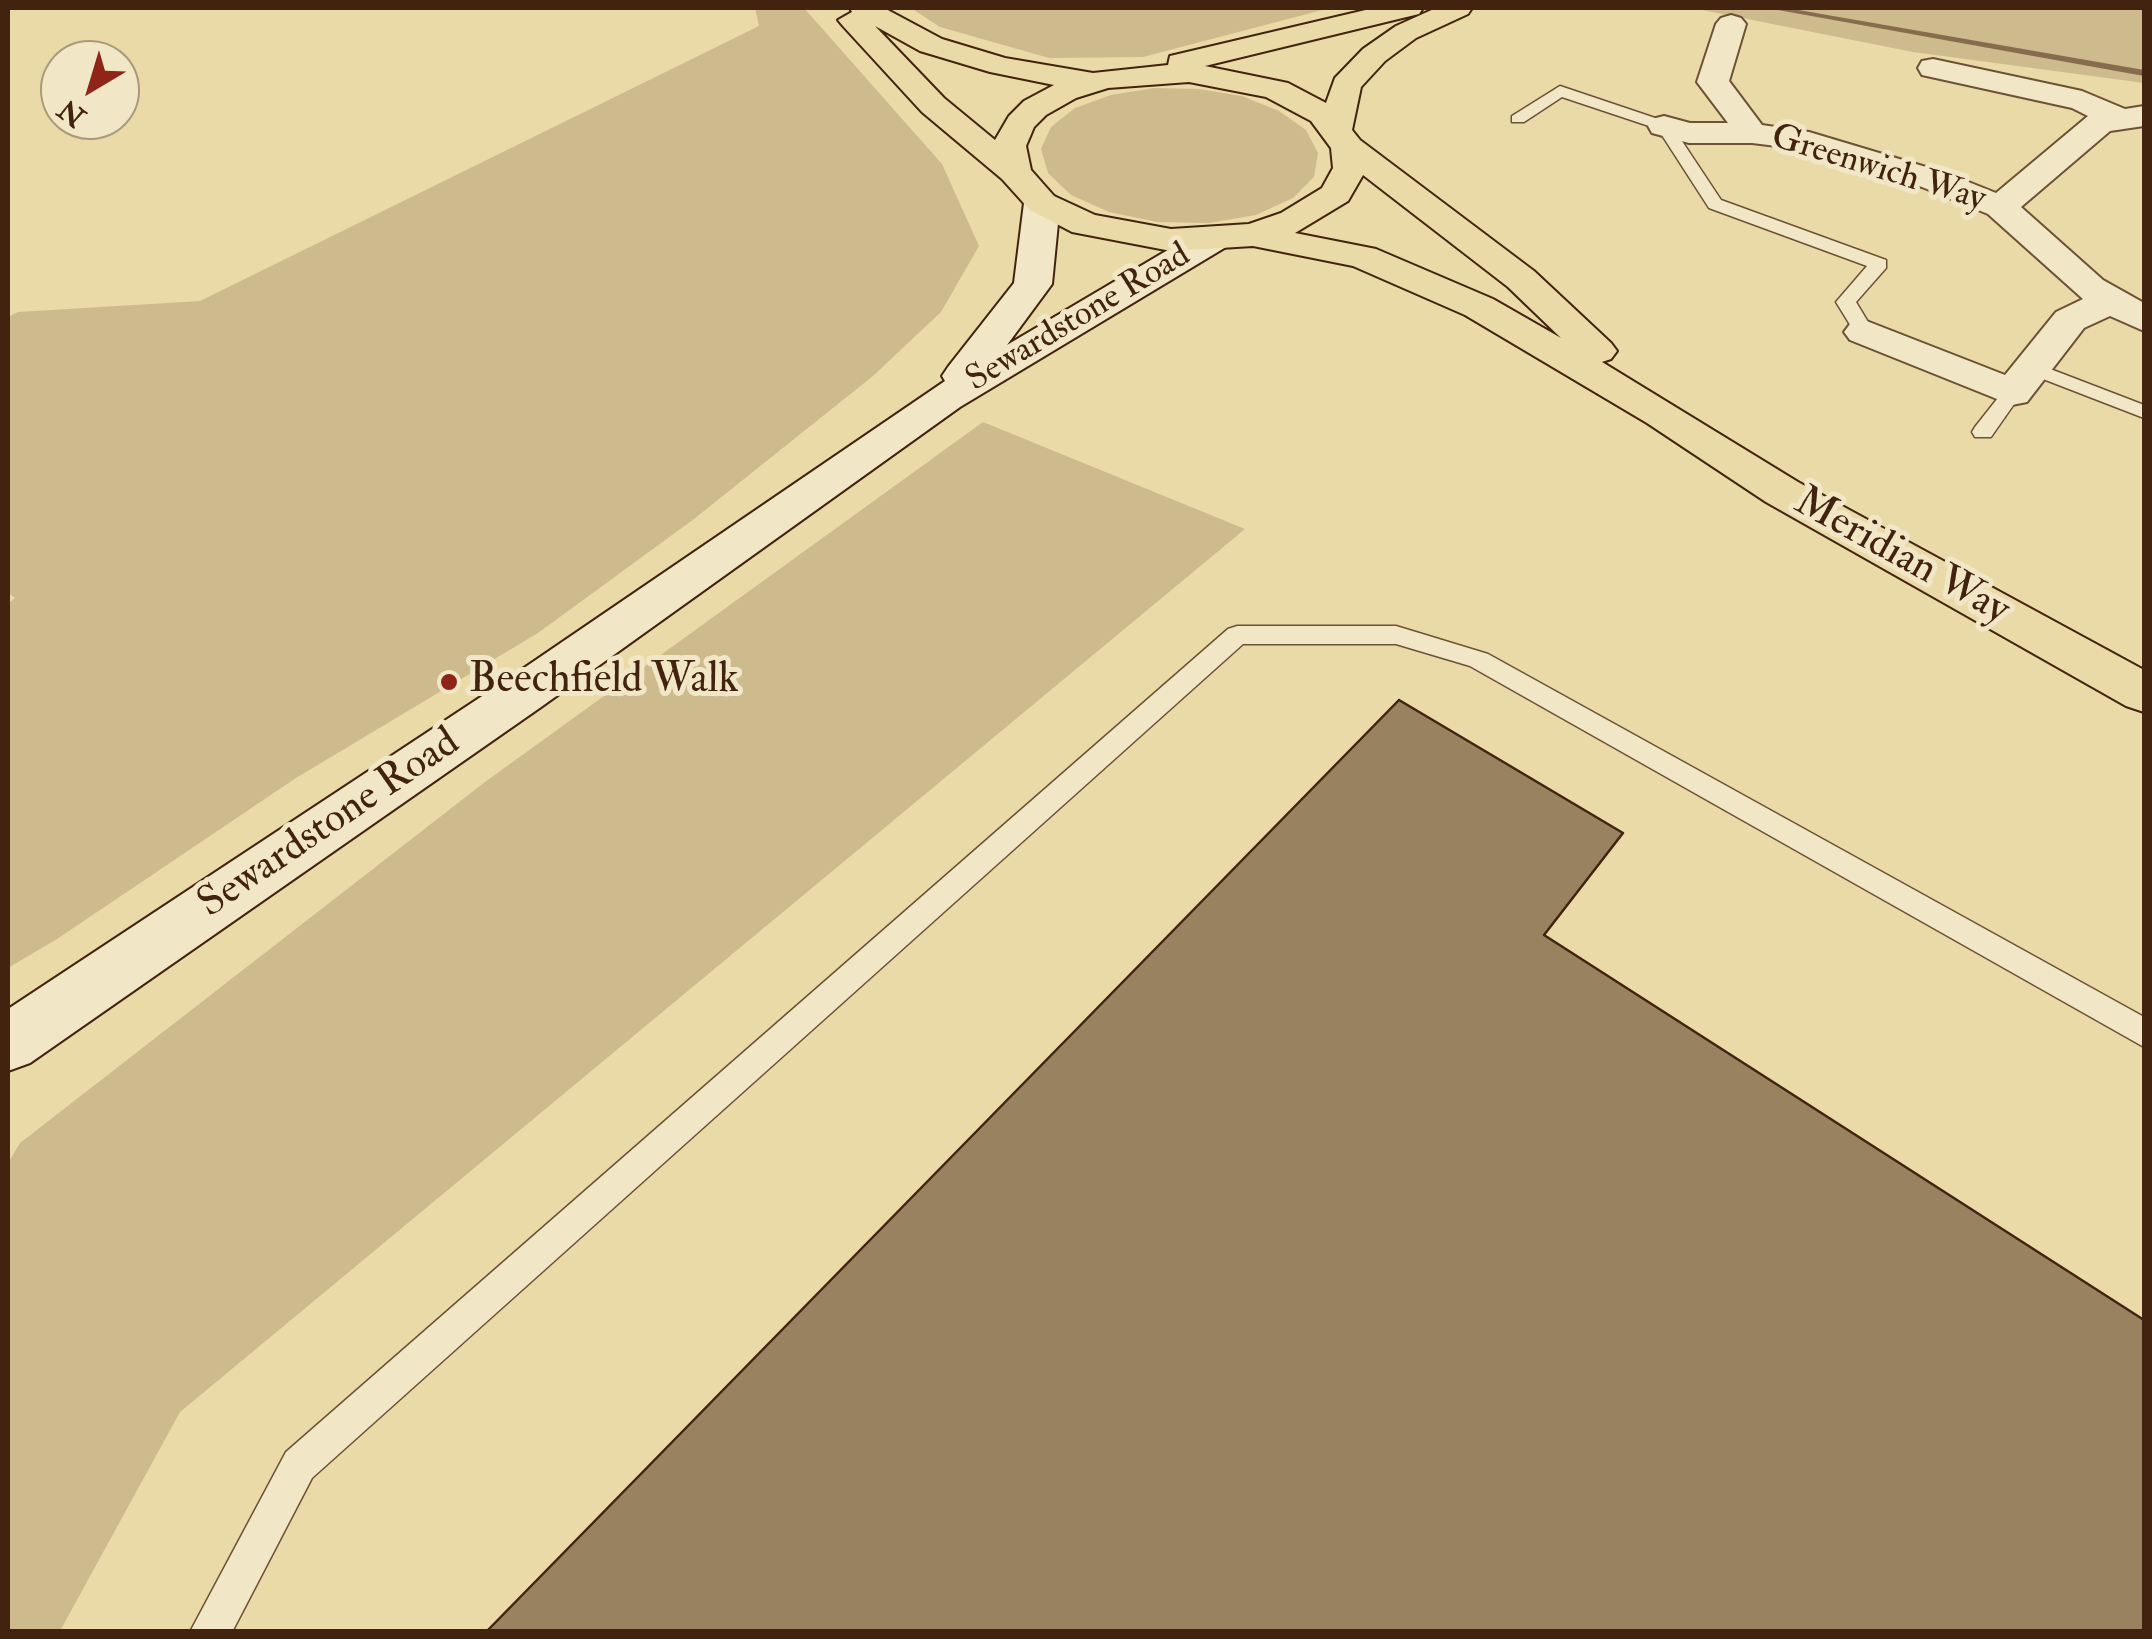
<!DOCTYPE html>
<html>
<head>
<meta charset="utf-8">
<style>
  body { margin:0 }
  #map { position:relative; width:2152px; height:1639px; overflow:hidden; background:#eadaa8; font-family:"IM FELL Double Pica",serif }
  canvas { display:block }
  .frame { position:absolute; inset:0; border:10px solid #42230f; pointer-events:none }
  .north { position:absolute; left:40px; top:40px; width:100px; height:100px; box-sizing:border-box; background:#f1e7c6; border:2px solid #ab997d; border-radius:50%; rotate:218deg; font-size:28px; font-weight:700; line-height:40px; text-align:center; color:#42230f }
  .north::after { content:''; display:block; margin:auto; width:35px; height:45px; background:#8f2418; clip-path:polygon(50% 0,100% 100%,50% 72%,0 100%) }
</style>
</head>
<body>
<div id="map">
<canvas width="2152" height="1639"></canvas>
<div class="frame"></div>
<div class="north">N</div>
</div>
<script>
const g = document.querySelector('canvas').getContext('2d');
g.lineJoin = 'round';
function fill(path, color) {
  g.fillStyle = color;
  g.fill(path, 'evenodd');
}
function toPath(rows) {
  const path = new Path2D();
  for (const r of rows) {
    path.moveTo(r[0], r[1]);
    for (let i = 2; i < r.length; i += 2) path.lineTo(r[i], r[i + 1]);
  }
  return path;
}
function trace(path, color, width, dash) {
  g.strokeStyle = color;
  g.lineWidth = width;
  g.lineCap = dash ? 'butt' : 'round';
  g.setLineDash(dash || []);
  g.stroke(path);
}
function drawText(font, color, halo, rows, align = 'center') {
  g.font = font + ' "IM FELL Double Pica",serif';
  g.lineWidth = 10;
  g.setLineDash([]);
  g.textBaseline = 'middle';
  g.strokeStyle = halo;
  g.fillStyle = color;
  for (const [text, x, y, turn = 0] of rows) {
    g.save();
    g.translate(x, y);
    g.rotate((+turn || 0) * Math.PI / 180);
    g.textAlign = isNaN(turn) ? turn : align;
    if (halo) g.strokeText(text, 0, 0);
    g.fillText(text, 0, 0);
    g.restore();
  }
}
const green = toPath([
  [755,8,804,8,942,164,979,246,941,312,873,376,694,519,538,633,296,778,57,939,8,968,8,604,15,598,8,593,8,317,18,312,200,301,759,26],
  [911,8,1330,8,1143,57,1049,58,940,27],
  [1692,8,2144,8,2144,83,1913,52],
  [1154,88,1199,89,1242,96,1279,111,1306,130,1318,153,1314,177,1293,198,1256,215,1209,223,1157,222,1109,212,1071,195,1048,173,1041,149,1051,127,1075,108,1111,95],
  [983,422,1245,529,180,1412,60,1631,8,1631,8,1163,20,1143,485,782]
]);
const stream = toPath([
  [1767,8,1787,8,2144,70,2144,76,1767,8]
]);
const building = toPath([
  [1399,700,1623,833,1544,935,2144,1320,2144,1632,486,1632,1399,700]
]);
const lane = toPath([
  [1560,86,1670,123,1721,200,1886,260,1886,268,1856,302,1874,332,1871,336,1857,336,1836,302,1867,266,1709,208,1658,129,1562,97,1524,122,1512,122,1512,116,1560,86],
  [2032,362,2144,405,2144,418,2025,372,2022,368,2032,362],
  [2012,387,2022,393,2019,397,1991,437,1975,437,1972,432,1975,427,2005,389,2012,387],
  [1237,626,1396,626,1488,654,2144,1017,2144,1047,1470,666,1396,644,1243,644,312,1478,232,1632,190,1632,286,1452,1228,629,1237,626]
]);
const street = toPath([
  [1731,15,1741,18,1746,24,1729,81,1762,125,1809,132,1946,173,1996,193,2088,116,2072,108,1922,75,1918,68,1922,61,1933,59,2082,91,2125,109,2144,106,2144,126,2110,131,2021,207,2103,280,2144,303,2144,331,2110,316,2084,328,2027,402,2012,405,1850,340,1844,332,1850,324,1864,320,2005,375,2056,312,2083,299,1988,214,1922,187,1793,148,1752,143,1689,143,1652,133,1648,126,1652,119,1664,116,1690,123,1728,123,1697,82,1716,24,1721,18,1731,15]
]);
const secondary = toPath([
  [1042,192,1054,196,1060,203,1052,284,1007,345,1200,231,1213,228,1226,231,1231,239,1226,247,960,407,541,707,30,1063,8,1071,8,1009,505,681,945,381,942,376,948,367,1014,283,1024,203,1030,196,1042,192]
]);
const primary = toPath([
  [850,8,884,8,942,39,1005,58,1093,73,1168,65,1170,56,1374,8,1423,8,1419,14,1205,66,1288,83,1326,103,1335,78,1363,49,1396,26,1436,8,1472,8,1468,14,1416,38,1385,61,1361,87,1352,130,1360,140,1534,271,1611,343,1617,351,1611,359,1602,362,1798,482,2144,670,2144,712,2126,706,1766,502,1647,423,1465,315,1353,266,1253,246,1171,251,1072,232,1030,210,1002,179,922,112,843,26,838,20,852,12,850,8],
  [875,26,920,51,990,72,1054,85,1024,101,1009,116,995,140,944,98,875,26],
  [1189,82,1266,97,1311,121,1331,148,1333,168,1322,188,1281,213,1249,224,1171,229,1095,215,1054,196,1031,170,1026,146,1034,127,1046,115,1076,98,1108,88,1189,82],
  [1363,175,1508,287,1561,338,1493,299,1376,249,1295,233,1348,201,1363,175]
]);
const markers = [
  [449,682,10,"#8f2418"]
];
const farStreetnames = [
  ["Greenwich Way",1878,170,17],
  ["Sewardstone Road",1079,319,-31]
];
const streetNames = [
  ["Meridian Way",1901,558,29],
  ["Sewardstone Road",330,825,-34]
];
const poiNames = [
  ["Beechfield Walk",469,682]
];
fill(green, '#cdbb8e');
fill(stream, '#856c4c');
fill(building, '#99825f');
trace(building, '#42230f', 2.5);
trace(lane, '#6c5135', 3);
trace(street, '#6c5135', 4);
trace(secondary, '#42230f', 4);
trace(primary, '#42230f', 4);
fill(lane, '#f1e7c6');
fill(street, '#f1e7c6');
fill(secondary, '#f1e7c6');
fill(primary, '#eadaa8');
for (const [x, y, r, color] of markers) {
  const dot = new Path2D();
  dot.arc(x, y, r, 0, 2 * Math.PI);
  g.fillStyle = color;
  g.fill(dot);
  trace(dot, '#f1e7c6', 4);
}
drawText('35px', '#42230f', '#f1e7c6', farStreetnames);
drawText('42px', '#42230f', '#f1e7c6', streetNames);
drawText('42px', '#42230f', '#f1e7c6', poiNames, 'left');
</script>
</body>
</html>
